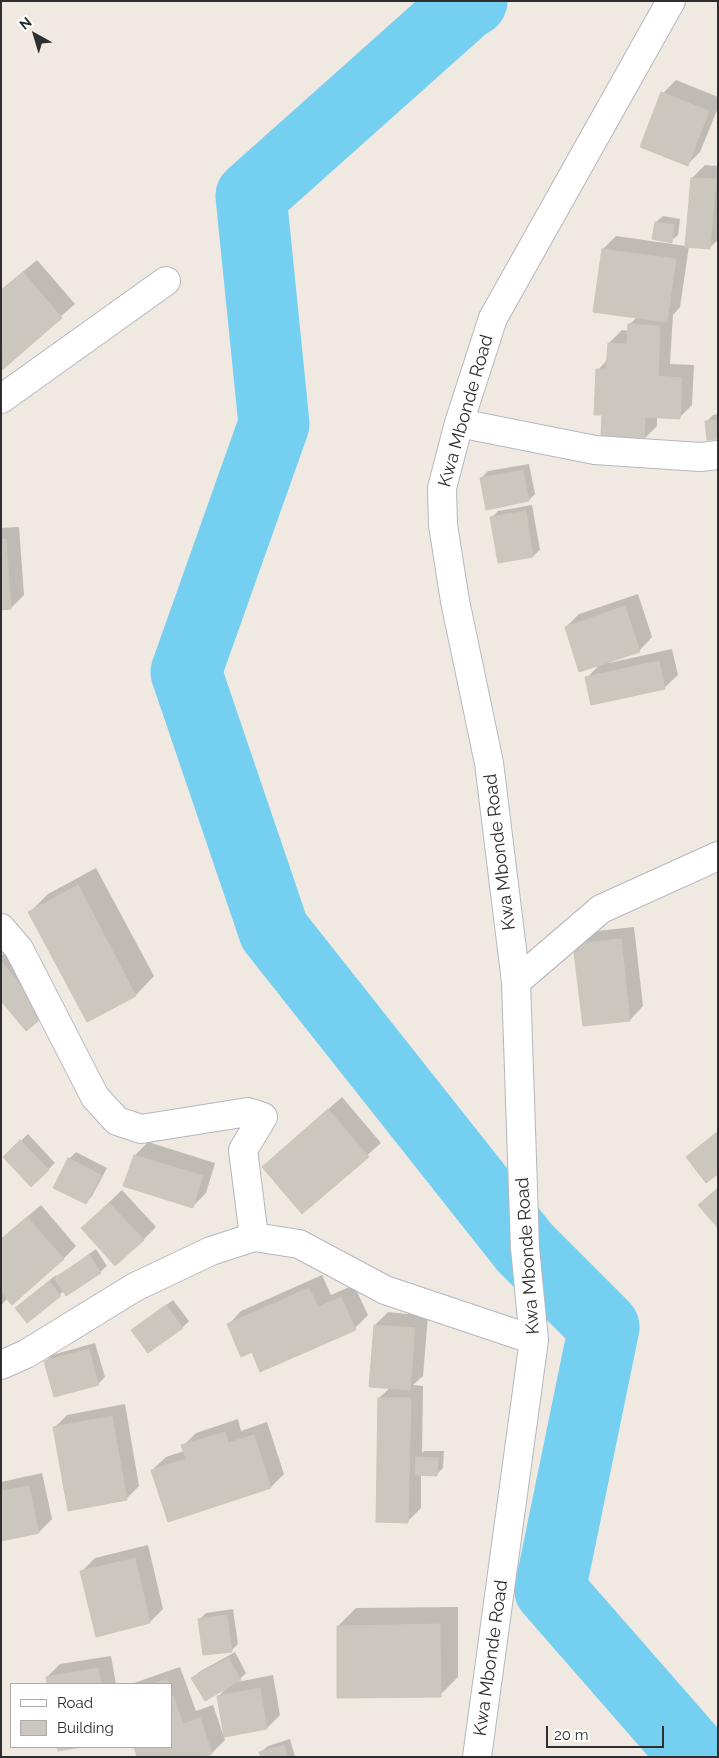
<!DOCTYPE html>
<html>
<head>
<meta charset="utf-8">
<style>
  body { margin:0 }
  #map { position:relative; width:719px; height:1758px; overflow:hidden; background:#efe9e1; font-family:Raleway,sans-serif }
  canvas { display:block }
  .frame { position:absolute; inset:0; border:2px solid #2e2e2e; pointer-events:none }
  .legend { position:absolute; left:10px; top:1683px; width:162px; height:65px; box-sizing:border-box; background:#fff; border:1px solid #ababab; margin:0; padding:6px 9px; list-style:none; font-size:15px; color:#2e2e2e }
  .legend li { display:flex; align-items:center; gap:10px; height:25px }
  .legend b { width:25px; border:1px solid #ababab }
  .north { position:absolute; left:10px; top:10px; width:50px; height:50px; -webkit-text-stroke:4px #fff; paint-order:stroke; rotate:321deg; font-size:14px; font-weight:700; line-height:20px; text-align:center; color:#2e2e2e }
  .north::after { content:''; display:block; margin:auto; width:18px; height:22px; background:#2e2e2e; clip-path:polygon(50% 0,100% 100%,50% 72%,0 100%) }
  .scale { position:absolute; left:546px; top:1726px; width:118px; height:22px; box-sizing:border-box; border:2px solid #2e2e2e; border-top:0; padding-left:6px; font-size:15px; line-height:18px; white-space:nowrap; color:#2e2e2e; -webkit-text-stroke:4px #fff; paint-order:stroke }
</style>
</head>
<body>
<div id="map">
<canvas width="719" height="1758"></canvas>
<div class="frame"></div>
<ul class="legend">
<li><b style="height:6px;background:#fff"></b>Road</li>
<li><b style="height:14px;background:#cbc7bf"></b>Building</li>
</ul>
<div class="north">N</div>
<div class="scale">20 m</div>
</div>
<script>
const g = document.querySelector('canvas').getContext('2d');
g.lineJoin = 'round';
function fill(path, color) {
  g.fillStyle = color;
  g.fill(path, 'evenodd');
}
function toPath(rows) {
  const path = new Path2D();
  for (const r of rows) {
    path.moveTo(r[0], r[1]);
    for (let i = 2; i < r.length; i += 2) path.lineTo(r[i], r[i + 1]);
  }
  return path;
}
function trace(path, color, width, dash) {
  g.strokeStyle = color;
  g.lineWidth = width;
  g.lineCap = dash ? 'butt' : 'round';
  g.setLineDash(dash || []);
  g.stroke(path);
}
function drawText(font, color, halo, rows, align = 'center') {
  g.font = font + ' Raleway,sans-serif';
  g.lineWidth = 5;
  g.setLineDash([]);
  g.textBaseline = 'middle';
  g.strokeStyle = halo;
  g.fillStyle = color;
  for (const [text, x, y, turn = 0] of rows) {
    g.save();
    g.translate(x, y);
    g.rotate((+turn || 0) * Math.PI / 180);
    g.textAlign = isNaN(turn) ? turn : align;
    if (halo) g.strokeText(text, 0, 0);
    g.fillText(text, 0, 0);
    g.restore();
  }
}
const shadow = toPath([
  [676,80,718,97,718,108,700,152,687,165,663,93],
  [705,165,718,166,718,240,709,248,689,246,680,307,673,315,670,364,694,365,692,405,679,418,657,417,657,426,644,439,604,413,598,370,608,359,609,343,622,330,629,331,630,324,637,317,603,249,616,236,686,246,692,178],
  [663,216,680,219,678,235,671,241,656,222],
  [37,260,75,304,2,368,1,290],
  [718,414,718,438,707,421,713,415],
  [529,464,535,494,529,500,481,478,488,471],
  [532,505,540,550,533,556,491,518,498,511],
  [19,527,24,595,11,608,1,608,1,528],
  [638,594,652,637,639,651,609,661,609,663,672,649,678,675,664,688,587,678,601,663,566,627,579,614],
  [96,868,154,976,136,995,88,1020,30,912,48,894],
  [634,927,643,1006,630,1020,575,945,588,932],
  [13,946,58,1001,1,999,1,956],
  [342,1097,381,1143,303,1212,263,1167],
  [718,1131,718,1172,687,1157],
  [28,1134,55,1163,31,1186,4,1157],
  [148,1142,215,1163,206,1193,193,1206,135,1155],
  [76,1152,107,1168,92,1196,86,1203,55,1187,69,1159],
  [122,1190,156,1227,143,1240,82,1228],
  [41,1205,76,1246,63,1259,8,1298,1,1305,1,1239],
  [96,1249,107,1266,100,1272,67,1295,64,1291,27,1321,16,1308,56,1275,57,1277],
  [322,1275,331,1295,354,1285,368,1315,355,1328,252,1351,228,1325,241,1311],
  [173,1300,189,1321,182,1328,133,1330],
  [388,1312,428,1316,423,1376,413,1385,423,1386,422,1453,424,1451,444,1451,443,1468,436,1475,421,1474,421,1508,408,1521,379,1398,391,1387,375,1325],
  [95,1343,105,1377,98,1384,46,1361,52,1355],
  [125,1404,139,1486,126,1499,54,1428,67,1415],
  [238,1419,241,1431,267,1422,284,1474,271,1487,152,1470,166,1457,184,1451,183,1446,196,1433],
  [42,1473,52,1519,39,1532,1,1540,1,1482],
  [148,1545,163,1609,150,1622,82,1571,95,1558],
  [458,1607,458,1677,440,1695,338,1626,356,1608],
  [233,1609,238,1644,231,1651,200,1619,206,1613],
  [235,1652,246,1673,237,1682,273,1675,280,1715,267,1728,225,1735,219,1696,227,1687,193,1678,199,1672],
  [111,1656,116,1684,48,1684,47,1677,60,1664],
  [180,1667,196,1711,213,1705,225,1740,212,1753,201,1757,138,1757,135,1747,171,1747,171,1684,131,1684],
  [290,1739,295,1757,262,1757,261,1752,268,1746]
]);
const river = toPath([
  [472,1,465,5,251,196,274,424,186,672,274,931,525,1248,604,1327,550,1590,696,1757]
]);
const building = toPath([
  [661,92,709,111,688,166,640,147,661,92],
  [691,178,716,179,710,249,685,247,691,178],
  [655,222,674,225,672,243,652,239,655,222],
  [602,249,676,259,667,322,593,312,602,249],
  [23,272,62,318,2,370,1,290,23,272],
  [628,324,660,326,658,376,682,378,680,419,645,417,644,440,601,438,602,415,594,415,596,369,606,369,608,343,627,344,628,324],
  [718,420,718,439,707,440,705,421,718,420],
  [523,470,529,501,486,510,480,478,523,470],
  [526,511,533,557,498,563,490,517,526,511],
  [6,539,11,609,1,610,1,540,6,539],
  [625,606,640,652,579,672,565,627,625,606],
  [659,661,665,689,591,705,585,677,659,661],
  [78,885,136,996,87,1022,28,912,78,885],
  [621,939,630,1021,583,1026,573,944,621,939],
  [1,961,46,1015,26,1031,1,1001,1,961],
  [328,1109,369,1157,302,1214,262,1167,328,1109],
  [717,1132,718,1174,706,1183,686,1157,717,1132],
  [20,1140,49,1170,31,1187,3,1157,20,1140],
  [134,1155,203,1176,193,1208,123,1186,134,1155],
  [68,1158,101,1175,86,1204,53,1188,68,1158],
  [718,1188,718,1228,698,1205,718,1188],
  [109,1203,144,1240,115,1266,81,1228,109,1203],
  [27,1217,64,1259,12,1305,1,1292,1,1239,27,1217],
  [89,1255,101,1273,66,1296,54,1278,89,1255],
  [49,1281,61,1296,27,1323,15,1308,49,1281],
  [309,1288,318,1307,341,1297,356,1330,260,1372,252,1352,241,1357,227,1324,309,1288],
  [166,1305,183,1328,148,1353,131,1330,166,1305],
  [374,1325,415,1328,410,1390,369,1387,374,1325],
  [89,1349,99,1385,54,1397,44,1361,89,1349],
  [378,1398,411,1398,408,1523,376,1522,378,1398],
  [112,1416,127,1500,68,1511,53,1427,112,1416],
  [225,1432,228,1443,254,1435,271,1488,168,1522,151,1470,186,1459,181,1445,225,1432],
  [416,1457,438,1458,437,1476,415,1475,416,1457],
  [29,1486,39,1533,1,1541,1,1491,29,1486],
  [135,1558,150,1623,96,1637,80,1571,135,1558],
  [227,1615,232,1652,203,1655,198,1619,227,1615],
  [440,1624,441,1697,337,1698,337,1626,440,1624],
  [228,1658,241,1680,205,1701,191,1678,228,1658],
  [98,1668,101,1684,47,1684,46,1677,98,1668],
  [167,1679,169,1684,153,1684,167,1679],
  [260,1688,267,1729,224,1737,217,1696,260,1688],
  [171,1691,183,1724,200,1718,212,1754,205,1757,137,1757,134,1747,171,1747,171,1691],
  [284,1745,287,1757,261,1757,259,1752,284,1745],
  [57,1747,82,1747,58,1751,57,1747]
]);
const minor = toPath([
  [1,399,166,281],
  [459,423,595,450,700,457,718,455],
  [1,928,19,949,95,1097,117,1121,141,1129,248,1112,263,1117,243,1150,254,1237],
  [516,982,601,909,718,856],
  [1,1365,26,1354,135,1287,211,1251,254,1237,299,1244,385,1290,534,1340],
  [477,1757,534,1340,525,1248,516,982,489,763,455,601,443,525,442,488,459,423,493,318,671,1]
]);
const streetNames = [
  ["Kwa Mbonde Road",466,411,-74],
  ["Kwa Mbonde Road",500,852,-97],
  ["Kwa Mbonde Road",528,1256,-94],
  ["Kwa Mbonde Road",491,1658,-82]
];
fill(shadow, '#0003');
trace(river, '#75cff0', 71);
fill(building, '#cbc7bf');
trace(building, '#cbc5ba', 1);
trace(minor, '#b4b7c1', 30);
trace(minor, '#fff', 28);
drawText('18px', '#2e2e2e', '#fff', streetNames);
</script>
</body>
</html>
